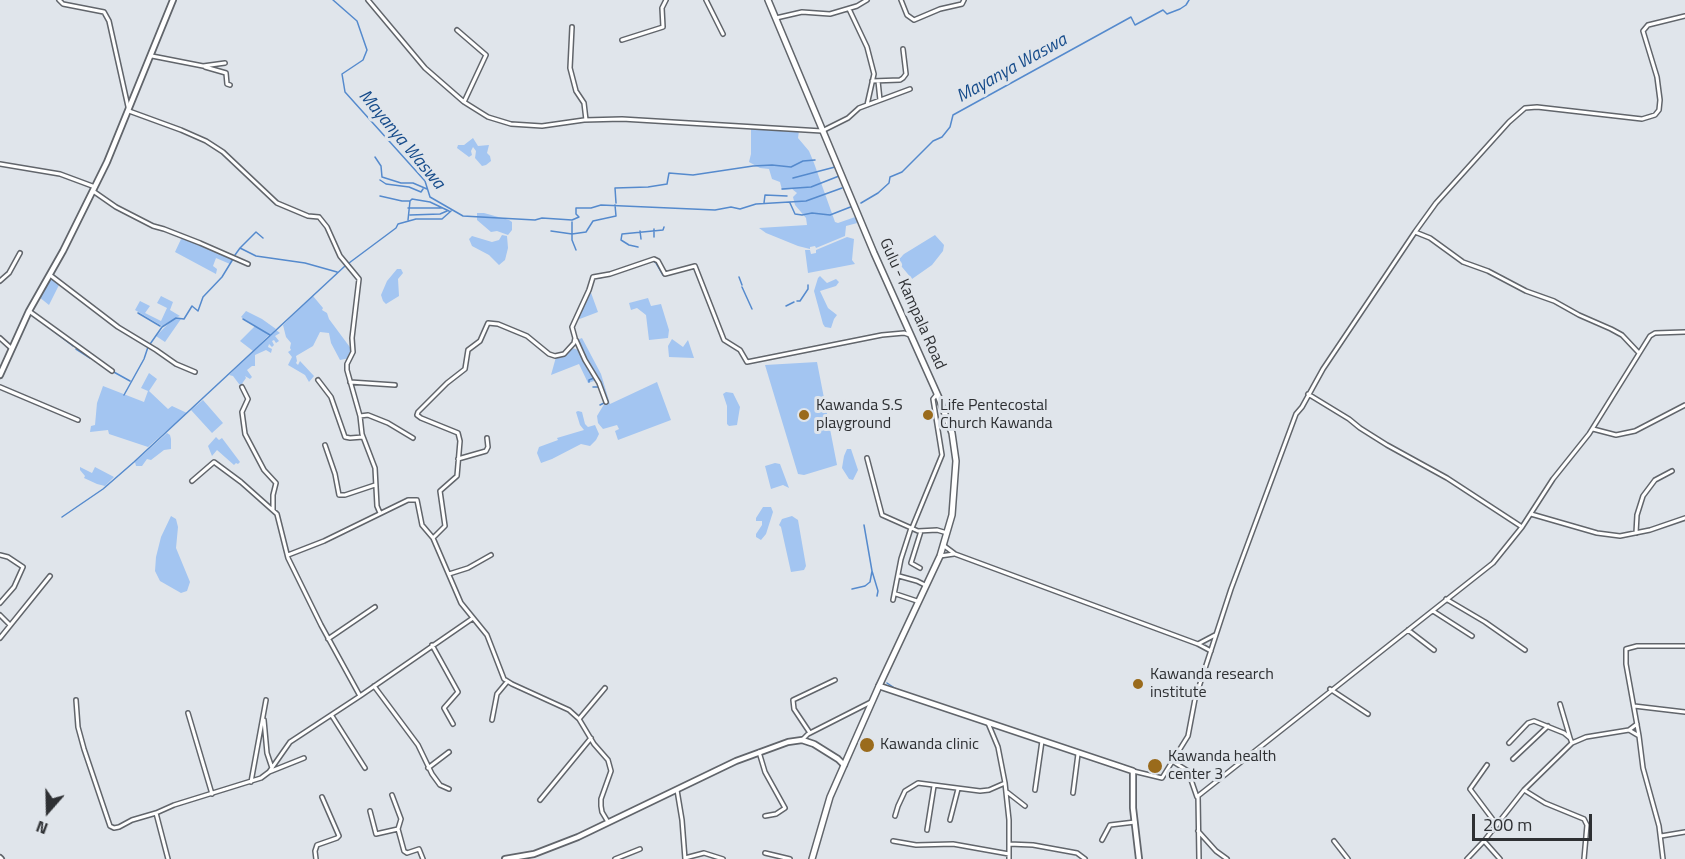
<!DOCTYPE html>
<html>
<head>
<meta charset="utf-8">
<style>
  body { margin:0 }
  #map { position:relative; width:1685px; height:859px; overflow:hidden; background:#e0e5eb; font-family:"Titillium Web",sans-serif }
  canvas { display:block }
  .north { position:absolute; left:18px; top:781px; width:60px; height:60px; -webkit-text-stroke:4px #e0e5eb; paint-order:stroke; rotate:200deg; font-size:16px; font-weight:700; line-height:24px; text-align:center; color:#2e3033 }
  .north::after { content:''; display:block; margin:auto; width:21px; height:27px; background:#2e3033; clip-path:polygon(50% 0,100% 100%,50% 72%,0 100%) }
  .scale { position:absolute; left:1472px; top:814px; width:120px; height:27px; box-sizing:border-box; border:3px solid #2e3033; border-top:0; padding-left:8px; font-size:18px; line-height:21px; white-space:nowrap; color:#2e3033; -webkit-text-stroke:4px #e0e5eb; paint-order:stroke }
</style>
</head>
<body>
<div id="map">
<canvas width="1685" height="859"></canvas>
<div class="north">N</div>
<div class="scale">200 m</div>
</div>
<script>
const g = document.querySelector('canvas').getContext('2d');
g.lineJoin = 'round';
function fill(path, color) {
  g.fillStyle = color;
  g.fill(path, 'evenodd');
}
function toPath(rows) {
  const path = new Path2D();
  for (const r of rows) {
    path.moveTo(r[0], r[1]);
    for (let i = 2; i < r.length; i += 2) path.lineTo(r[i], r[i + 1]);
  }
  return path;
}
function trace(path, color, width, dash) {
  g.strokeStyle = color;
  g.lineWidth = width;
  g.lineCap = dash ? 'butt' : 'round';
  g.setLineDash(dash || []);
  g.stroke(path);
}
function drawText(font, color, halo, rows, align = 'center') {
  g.font = font + ' "Titillium Web",sans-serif';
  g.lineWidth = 6;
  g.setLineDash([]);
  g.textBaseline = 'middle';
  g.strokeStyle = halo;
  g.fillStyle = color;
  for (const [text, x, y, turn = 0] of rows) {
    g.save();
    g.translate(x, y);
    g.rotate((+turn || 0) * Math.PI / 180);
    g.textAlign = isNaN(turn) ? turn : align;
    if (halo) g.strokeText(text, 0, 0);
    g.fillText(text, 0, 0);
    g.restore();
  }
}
const green = toPath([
  [751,129,799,131,798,138,809,151,814,163,835,222,838,223,858,216,861,222,846,226,845,236,816,248,815,246,810,247,810,249,798,246,766,233,759,228,807,225,806,218,795,205,793,197,797,193,792,189,782,190,780,182,772,179,769,169,760,168,749,162,751,154],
  [473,138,478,146,489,145,487,153,490,156,491,161,486,165,482,166,475,158,476,151,473,147,471,151,472,155,469,157,457,148,458,145,464,145],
  [477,213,484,213,509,220,512,222,512,230,508,235,497,231,491,232,477,220],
  [502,235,507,236,508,248,505,260,499,265,489,255,472,246,469,239,472,236,492,242,499,240],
  [935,235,944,245,943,251,932,265,912,279,897,261,904,254],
  [182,237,233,257,230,264,216,258,213,266,217,269,216,274,175,252],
  [847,237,854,239,852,260,855,264,808,273,805,250,810,250,811,254,816,253,816,250],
  [397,269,401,269,403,273,398,279,399,296,386,304,383,301,381,295,387,281],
  [820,276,827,283,836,279,839,282,836,286,820,291,828,308,837,315,834,319,831,328,825,327,823,324,814,291,818,278],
  [50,278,59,285,49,305,39,297],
  [590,290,598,312,577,320,580,313],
  [161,296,173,302,170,310,180,316,175,318,181,319,165,342,156,336,172,320,162,326,135,310,140,301,150,306,145,313,161,321,167,308,157,303],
  [313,296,323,308,322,310,327,313,329,319,352,350,352,352,350,358,340,360,331,343,329,333,320,332,313,346,296,356,297,361,296,363,298,365,300,361,314,376,309,382,305,375,288,365,292,357,288,352,291,350,290,348,291,343,286,337,283,325],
  [648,298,651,306,661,304,669,330,668,338,649,340,646,315,637,308,631,310,629,303],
  [246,311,262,319,276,329,270,335,241,317],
  [255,326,269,335,253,351,240,341],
  [276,330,280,333,275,336,279,341,276,343,274,340,272,341,274,345,272,347,269,344,268,347,272,349,271,353,266,350,255,355,255,366,252,366,247,370,252,377,250,379,245,376,246,378,241,385,239,384,233,376,229,375],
  [582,338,601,374,610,404,657,382,671,420,618,440,615,431,619,429,617,425,603,429,598,423,597,416,606,401,597,375,586,359,577,340],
  [672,339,683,347,688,340,694,358,669,357,668,346],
  [572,348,579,350,597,380,588,383,579,364,551,375,556,357,565,355],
  [817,362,837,465,804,475,798,474,765,365],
  [149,373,157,379,149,391,168,409,172,406,187,413,148,447,109,434,108,430,90,432,91,426,95,425,97,403,103,386,144,402,148,391,141,388],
  [726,392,733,393,740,407,737,425,729,426,727,424,727,406,723,394],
  [203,400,223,423,212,433,191,410],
  [578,411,582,412,585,424,588,427,595,425,599,434,596,440,590,446,581,444,552,459,541,463,537,453,539,447,558,440,557,438,584,430,580,425,576,412],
  [167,433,170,435,171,439,171,449,164,450,151,460,147,459,142,466,136,466,135,462],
  [216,437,219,440,222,438,240,462,238,464,236,463,234,465,217,450,212,456,208,446],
  [847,449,851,449,858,470,853,480,849,479,842,468,844,456],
  [775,463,780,464,789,488,783,485,771,489,765,466],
  [80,467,92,473,95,467,114,477,105,486,97,484,84,478,85,476,80,470],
  [763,507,771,507,773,512,766,534,761,540,756,537,756,534,762,525,762,521,756,521,756,518],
  [171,516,176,519,178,527,176,548,190,582,187,591,181,593,160,581,155,571,156,557,161,537],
  [792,516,798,520,806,566,804,570,791,572,781,527,779,525,782,519]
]);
const stream = toPath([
  [333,0,357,21,367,50,363,60,342,74,345,92,425,181,430,197,463,216,535,220,542,218,572,220,579,217,576,214,576,208,591,208,601,205,715,210,731,207,740,209,756,204,806,201,842,188],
  [375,157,381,166,382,177,401,183,413,183,427,189],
  [793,178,835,167],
  [380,180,386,184,409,187,421,192,423,189],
  [782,189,811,187,839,176],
  [380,196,402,201,410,201,412,199,430,202,449,211],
  [616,203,615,188,648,187,667,184,669,173,693,175,753,166,772,165,791,167,803,161,815,160],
  [764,203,765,195,787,196],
  [790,203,795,214,802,215,812,213,830,215,853,206],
  [861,203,878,193,889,183,890,177,902,172,933,141,942,137,950,127,953,115,1131,17,1135,25,1163,10,1167,14,1180,9,1186,5,1189,0],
  [408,208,443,208],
  [410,215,440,214,447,211],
  [408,220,410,201],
  [572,222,572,240,576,250],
  [654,229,654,237],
  [551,231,572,234,586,232,593,221,616,216,615,205],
  [640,231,641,239],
  [638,247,629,245,621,240,622,234,663,230,664,227],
  [240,248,256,232,263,238],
  [235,255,240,248,256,256,305,263,337,272],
  [653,261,656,263,663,275],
  [739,277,742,285],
  [599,278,618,273],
  [742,287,752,309],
  [797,301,800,301,808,289,808,285],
  [786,306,794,302],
  [138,313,160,326],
  [243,319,270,335],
  [48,327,73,346],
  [76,349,90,358],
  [112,371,130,381],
  [589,382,589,380,594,378],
  [593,387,599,387],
  [124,395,144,359,148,347,162,327,176,318,184,319,192,306,198,311,203,297,222,277,233,259],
  [600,405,604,403,604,400],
  [62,517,103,489,134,462,345,266,396,228,398,224,416,219,442,219,451,211],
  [872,571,878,591,877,596],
  [852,589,865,586,870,582,872,571,864,525],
  [887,683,896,689]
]);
const street = toPath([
  [59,0,63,4,104,12,109,21,129,111,181,130,206,141,223,152,277,203,308,216,319,217,327,227,340,256,359,279,352,338,353,352,347,364,347,370,360,416,362,434,375,468,377,506,380,513],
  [368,0,425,68,464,102,488,117,511,124,542,126,584,120,622,119,822,131,848,118,859,108,910,89],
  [706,0,723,34],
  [901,0,907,15,914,20,940,9,962,4,964,0],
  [849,9,867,47,874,74,867,105],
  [776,18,802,12,830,14,857,6,867,0],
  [572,27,570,68,576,91,584,103,586,120],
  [457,30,486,55,464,102],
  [622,40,663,27,662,8,666,0],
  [152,56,203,66,225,63],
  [205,67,226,73,227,84,230,85],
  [872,81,900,80,903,78,906,74,903,49],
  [878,81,880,100],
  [0,164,60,174,95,187],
  [93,191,116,207,153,226,164,229,200,243,248,264],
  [1415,232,1436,203,1509,122,1525,108,1537,107,1642,119,1655,115,1659,110,1660,100,1657,77,1643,31,1648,25,1685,16],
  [50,275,118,327,156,350,176,364,195,372],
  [0,281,9,273,20,253],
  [29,311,112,371],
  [0,338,11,348],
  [576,340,585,360,599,383,606,402],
  [318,380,331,397,345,437,350,438,363,437],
  [350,382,395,385],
  [0,387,78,420],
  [242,387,248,399,242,412,245,434,264,470,276,483,273,495,273,510],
  [1308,394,1349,419,1360,428,1387,445,1447,478,1522,527],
  [360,416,368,415,388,423,413,438],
  [1593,429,1616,435,1635,431,1685,405],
  [325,445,335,474,339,495,345,495,375,485],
  [867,458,882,515,918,531,937,530,947,533],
  [458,459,486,451,488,447,487,438],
  [1531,514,1597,533,1620,536,1650,530,1685,518],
  [912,528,942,455,933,399,937,394],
  [1636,533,1637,515,1643,496,1655,480,1672,471],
  [433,538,445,526,440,491,457,476,460,441,458,433,421,418,417,415,418,412,447,383,465,369,468,350,480,341,488,323,498,324,527,336,549,354,555,356,564,354,574,343,575,338,572,327,589,290,593,277,610,274,654,259,658,261,665,274,695,266,724,340,740,350,747,362,882,335,904,333,910,335],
  [943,545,955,554,1198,644,1211,651],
  [0,555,8,557,23,567,14,587,0,603],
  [288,555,324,541,408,500,417,500,422,525,433,538,461,603,487,635,504,679,512,684,569,710,579,719,594,744,608,760,611,771,601,799,601,806,602,812,608,822],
  [940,556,954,554],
  [920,568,911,563,921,531],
  [449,574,468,568,491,555],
  [899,576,917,581,925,585],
  [896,594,917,601],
  [1446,599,1485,622,1525,650],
  [893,600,901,559,911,528],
  [1433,611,1472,636],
  [0,615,10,625],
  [1408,630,1434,650],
  [0,638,50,576],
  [328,639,375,607],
  [1198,644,1215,635],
  [432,645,458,692,444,708,453,724],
  [374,686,418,745,432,774,440,785,449,789],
  [1330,689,1368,714],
  [360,696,473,618],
  [76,700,78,727,84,749,110,826,114,828,119,827,132,820,156,813],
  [1560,704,1570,738],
  [1634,706,1685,712],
  [188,713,212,794],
  [332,716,365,768],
  [579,719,605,688],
  [264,720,267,753,272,768],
  [492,720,497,694,507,682],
  [988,723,998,747,1005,783,1009,820,1009,859],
  [1629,730,1639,736,1643,768,1659,826,1663,859],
  [810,733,794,709,793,700,835,680],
  [1639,736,1626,664,1626,649,1637,646,1685,646],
  [802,740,808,734,871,702],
  [1509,743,1528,723,1534,721,1564,733,1570,738,1572,743],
  [759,752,765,772,785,808,776,814,765,816],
  [1513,759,1548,726],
  [1172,761,1188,771,1197,797],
  [1487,765,1470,789,1497,825],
  [428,768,449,752],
  [1133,771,1162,778,1188,736,1195,699,1231,589,1296,414,1302,407,1323,369,1415,232,1430,238,1463,262,1488,271,1526,291,1554,301,1579,315,1611,329,1622,335,1638,352],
  [269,772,304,758],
  [251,782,266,700],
  [677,790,682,820,685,859],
  [1035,790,1042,741],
  [1524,790,1545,803,1584,819,1587,825,1584,859],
  [1007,792,1025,806],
  [1073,793,1078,754],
  [392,795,401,819,398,829,404,851,407,853,419,849,423,859],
  [540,800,591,738],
  [370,811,376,834,398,829],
  [895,816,898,806,905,791,918,783,980,791,989,790,1005,783],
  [950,820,958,789],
  [927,830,934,786],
  [1198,831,1216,851,1227,859],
  [1661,836,1685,832],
  [1102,840,1110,825,1135,822],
  [893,841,916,845,953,844,1009,854],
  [1334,841,1348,859],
  [1484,841,1500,859],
  [1009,844,1033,845,1077,853,1085,859],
  [765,853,790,859],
  [685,858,704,853,723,859],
  [168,859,156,813,174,805,261,778,269,772,290,742,360,696,321,625,288,558,277,514,241,482,214,462,192,481],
  [316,859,315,851,317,845,337,838,339,836,322,797],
  [615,859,640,849],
  [1199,859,1198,796,1493,563,1522,527,1553,479,1589,434,1650,336,1655,333,1685,332],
  [1467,859,1484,841,1524,790,1572,743,1586,737,1629,730,1637,724]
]);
const secondary = toPath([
  [0,375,29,311,63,251,107,162,173,0],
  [879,686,1133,771,1133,808,1139,859],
  [0,858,1,859],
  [505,859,534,854,578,837,736,761,788,742,802,740,814,744,838,759,844,765]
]);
const primary = toPath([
  [768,0,874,253,939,398,952,433,956,461,952,515,940,556,879,686,830,797,812,859]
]);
const markers = [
  [804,415,6,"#9a6b1c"],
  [928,415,6,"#9a6b1c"],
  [1138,684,6,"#9a6b1c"],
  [867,745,8,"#9a6b1c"],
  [1155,766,8,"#9a6b1c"]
];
const streetNames = [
  ["Gulu - Kampala Road",912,304,66]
];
const poiNames = [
  ["Kawanda S.S",816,406],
  ["playground",816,424],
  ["Life Pentecostal",940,406],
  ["Church Kawanda",940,424],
  ["Kawanda research",1150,675],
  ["institute",1150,693],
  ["Kawanda clinic",880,745],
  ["Kawanda health",1168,757],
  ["center 3",1168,775]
];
const waterNames = [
  ["Mayanya Waswa",1012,69,-29],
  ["Mayanya Waswa",401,140,50]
];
fill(green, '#a3c5f1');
trace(stream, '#558acd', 1.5);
trace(street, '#61656b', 6);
trace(secondary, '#61656b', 8);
trace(primary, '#61656b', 8);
trace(street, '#fff', 3);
trace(secondary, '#fff', 4.5);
trace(primary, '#fff', 5);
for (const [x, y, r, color] of markers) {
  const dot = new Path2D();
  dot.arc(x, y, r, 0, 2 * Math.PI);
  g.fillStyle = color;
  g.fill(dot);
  trace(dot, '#e0e5eb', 2);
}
drawText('16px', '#2e3033', '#e0e5eb', streetNames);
drawText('16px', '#2e3033', '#e0e5eb', poiNames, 'left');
drawText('italic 18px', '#174c8b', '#e0e5eb', waterNames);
</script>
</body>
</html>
